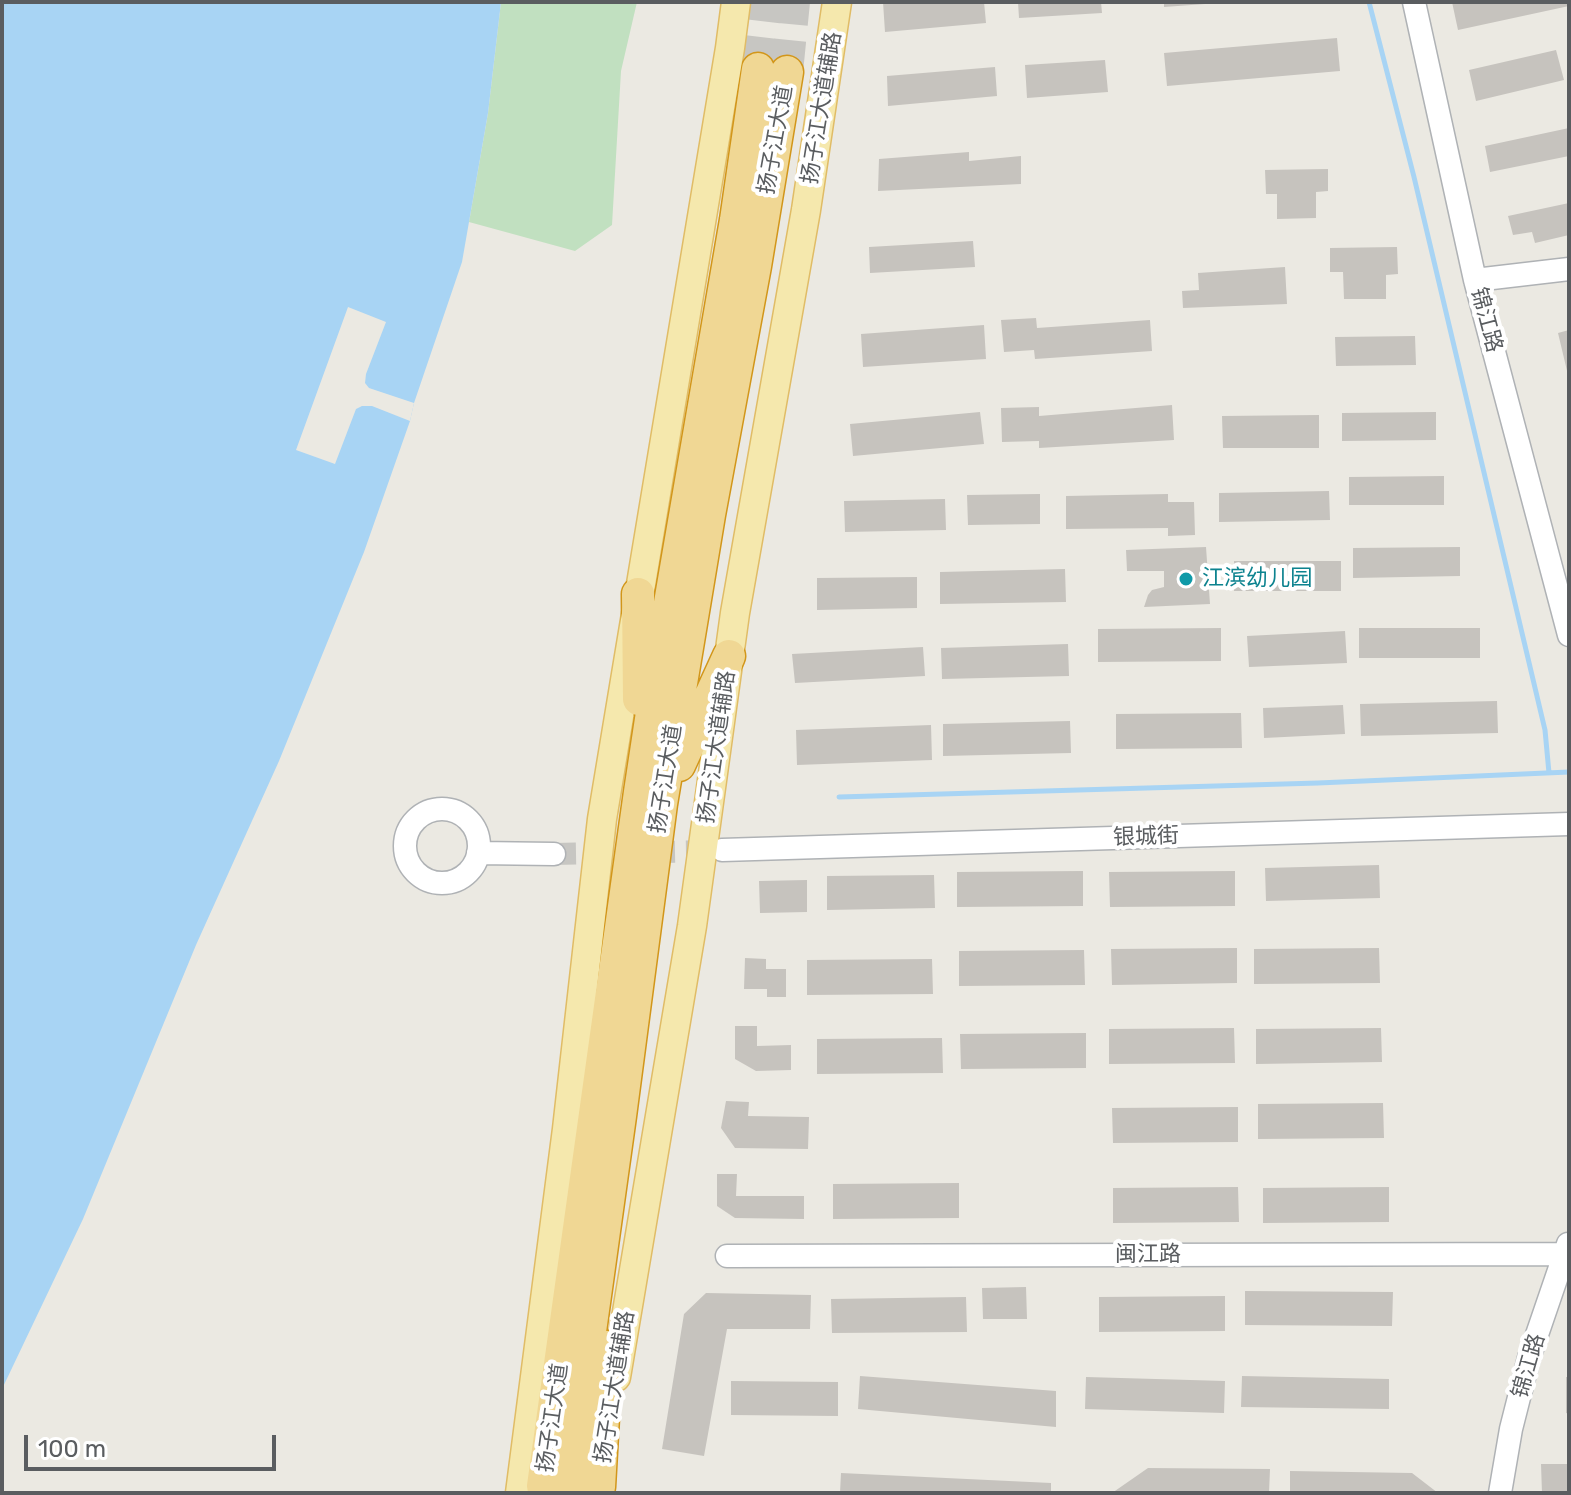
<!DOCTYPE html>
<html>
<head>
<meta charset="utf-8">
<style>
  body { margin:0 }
  #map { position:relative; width:1571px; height:1495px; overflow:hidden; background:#ebe9e2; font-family:Rubik,sans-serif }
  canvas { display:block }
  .frame { position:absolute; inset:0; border:4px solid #5a5d60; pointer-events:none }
  .scale { position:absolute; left:24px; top:1435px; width:252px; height:36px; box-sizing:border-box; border:4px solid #5a5d60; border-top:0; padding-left:10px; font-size:24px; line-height:28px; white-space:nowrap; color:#5a5d60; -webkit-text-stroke:6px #fff; paint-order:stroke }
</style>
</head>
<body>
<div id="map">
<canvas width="1571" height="1495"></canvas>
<div class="frame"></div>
<div class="scale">100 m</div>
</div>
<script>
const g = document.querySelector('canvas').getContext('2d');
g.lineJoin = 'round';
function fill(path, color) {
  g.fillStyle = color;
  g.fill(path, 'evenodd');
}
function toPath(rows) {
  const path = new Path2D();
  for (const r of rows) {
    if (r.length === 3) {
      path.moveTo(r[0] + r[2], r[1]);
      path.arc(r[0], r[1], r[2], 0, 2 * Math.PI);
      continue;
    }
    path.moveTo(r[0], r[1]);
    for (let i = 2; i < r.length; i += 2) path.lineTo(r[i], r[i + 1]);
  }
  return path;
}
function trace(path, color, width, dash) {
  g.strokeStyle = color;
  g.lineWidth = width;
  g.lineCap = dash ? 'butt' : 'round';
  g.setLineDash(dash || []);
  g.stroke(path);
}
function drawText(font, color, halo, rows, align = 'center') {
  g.font = font + ' Rubik,"Noto Sans SC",sans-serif';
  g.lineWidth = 8;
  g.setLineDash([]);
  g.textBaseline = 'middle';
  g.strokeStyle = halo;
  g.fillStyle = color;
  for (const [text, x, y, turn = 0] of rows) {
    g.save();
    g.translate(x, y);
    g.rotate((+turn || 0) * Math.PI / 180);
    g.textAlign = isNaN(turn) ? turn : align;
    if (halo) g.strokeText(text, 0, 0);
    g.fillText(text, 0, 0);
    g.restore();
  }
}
const green = toPath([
  [501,2,637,2,621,71,612,225,575,251,469,222,488,113]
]);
const water = toPath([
  [2,2,501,2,488,113,462,262,414,403,410,421,364,552,279,761,196,945,83,1219,2,1389]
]);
const pier = toPath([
  [348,307,386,322,366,374,365,383,369,388,414,403,410,421,372,406,362,406,356,409,335,464,296,450]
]);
const stream = toPath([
  [1369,2,1414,177,1545,730,1549,773],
  [839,797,1318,783,1569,772]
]);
const building = toPath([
  [883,2,984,2,986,23,885,32],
  [1018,2,1101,2,1102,13,1019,18],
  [1164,2,1205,2,1205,4,1164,7],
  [1452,2,1569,2,1569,6,1458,30],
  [1337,38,1340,71,1167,86,1164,53],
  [1556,50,1564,80,1476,101,1469,70],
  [1105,60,1108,92,1027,98,1025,65],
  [995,67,997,96,888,106,887,76],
  [1569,128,1569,156,1490,172,1485,146],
  [969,152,969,161,1021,156,1021,184,878,191,879,159],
  [1328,169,1328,191,1316,192,1316,218,1277,219,1277,194,1266,194,1265,170],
  [1569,203,1569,235,1535,243,1532,232,1513,235,1508,216],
  [973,241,975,267,870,273,869,247],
  [1397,247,1398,274,1386,275,1386,299,1344,299,1343,272,1330,272,1330,248],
  [1285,267,1287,304,1183,308,1182,291,1199,290,1198,273],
  [1036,318,1037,328,1150,320,1152,351,1035,359,1034,350,1004,352,1001,320],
  [984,325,986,359,863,367,861,334],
  [1569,330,1569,375,1568,375,1558,333],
  [1415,336,1416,365,1336,366,1335,337],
  [1172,405,1174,440,1039,448,1039,441,1002,442,1001,408,1039,407,1039,416],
  [980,412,984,444,853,456,850,424],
  [1436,412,1436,440,1342,441,1342,413],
  [1319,415,1319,448,1223,448,1222,416],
  [1444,476,1444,505,1349,505,1349,477],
  [1329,491,1330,520,1219,522,1219,493],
  [1040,494,1040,524,968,525,967,495],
  [1168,494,1168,502,1194,502,1195,535,1168,536,1168,528,1066,529,1066,496],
  [945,499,946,530,845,532,844,501],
  [1206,547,1210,604,1144,607,1148,595,1152,590,1164,587,1164,571,1127,571,1126,550],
  [1460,547,1460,576,1353,578,1353,548],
  [1234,561,1341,561,1341,591,1234,591],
  [1065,569,1066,602,940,604,940,572],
  [917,577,917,608,817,610,817,578],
  [1221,628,1221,661,1098,662,1098,629],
  [1359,628,1480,628,1480,658,1359,658],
  [1345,631,1347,663,1249,667,1247,636],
  [1068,644,1069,676,942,679,941,648],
  [923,647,925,676,795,683,792,654],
  [1497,701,1498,733,1361,736,1360,704],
  [1343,705,1345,734,1264,738,1263,708],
  [1241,713,1242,748,1116,749,1116,714],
  [1070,721,1071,753,943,756,943,724],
  [931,725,932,760,797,765,796,730],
  [1379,865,1380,898,1266,901,1265,868],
  [1083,871,1083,906,957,907,957,872],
  [1235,871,1235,906,1110,907,1109,872],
  [934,875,935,908,827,910,827,876],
  [807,880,807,912,760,913,759,881],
  [1237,948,1237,983,1112,985,1111,949],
  [1379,948,1380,983,1254,984,1254,949],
  [1084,950,1085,985,959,986,959,951],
  [745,958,766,959,766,969,786,969,786,997,767,997,767,989,744,989],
  [932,959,933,994,807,995,807,960],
  [735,1026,757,1026,757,1046,791,1045,791,1070,756,1071,735,1059],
  [1234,1028,1235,1063,1109,1064,1109,1029],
  [1381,1028,1382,1062,1256,1064,1256,1029],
  [1086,1033,1086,1068,961,1069,960,1034],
  [942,1038,943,1073,817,1074,817,1039],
  [726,1101,749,1102,748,1116,809,1117,808,1149,735,1148,721,1128],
  [1383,1103,1384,1138,1258,1139,1258,1104],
  [1238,1107,1238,1142,1113,1143,1112,1108],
  [717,1174,737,1174,736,1196,804,1196,804,1219,735,1218,717,1206],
  [959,1183,959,1218,833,1219,833,1184],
  [1238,1187,1239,1222,1113,1223,1113,1188],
  [1389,1187,1389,1222,1263,1223,1263,1188],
  [1026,1287,1027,1319,983,1319,982,1288],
  [1245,1291,1393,1292,1392,1326,1245,1325],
  [706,1293,811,1295,810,1329,727,1329,704,1456,662,1449,684,1314],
  [1225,1296,1225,1331,1099,1332,1099,1297],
  [966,1297,967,1332,832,1333,831,1299],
  [860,1376,1056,1391,1056,1427,858,1409],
  [1242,1376,1389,1379,1389,1409,1241,1407],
  [1086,1377,1225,1381,1224,1413,1085,1409],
  [1566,1377,1569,1377,1569,1414,1566,1413],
  [731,1381,838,1382,838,1416,731,1415],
  [1541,1464,1569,1464,1569,1493,1542,1493],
  [1148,1468,1270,1469,1269,1493,1112,1493],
  [1290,1471,1412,1473,1438,1493,1290,1493],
  [841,1473,1051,1483,1051,1493,840,1493]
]);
const minorTunnel = toPath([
  [554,854,717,851]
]);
const highwayTunnel = toPath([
  [758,69,766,2],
  [787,72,794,2]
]);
const minor = toPath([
  [1414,2,1475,280,1569,635],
  [1475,280,1569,269],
  [442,846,37],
  [722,850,1569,824],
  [478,853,554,854],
  [727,1256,1569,1254],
  [1500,1493,1511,1429,1529,1358,1568,1244]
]);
const major = toPath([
  [616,1377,692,926,735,613,806,210,837,2],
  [520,1493,567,1129,602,819,730,48,736,2]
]);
const highway = toPath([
  [638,594,639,699],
  [679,765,729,656],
  [543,1486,640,792,658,673,736,220,758,69],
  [599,1487,607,1347],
  [568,1489,620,1116,661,804,709,515,755,266,787,72]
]);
const markers = [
  [1186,579,8,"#0f9aa8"]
];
const streetNames = [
  ["扬子江大道辅路",822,108,-81],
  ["扬子江大道",776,140,-80],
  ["锦江路",1486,320,75],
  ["扬子江大道辅路",717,747,-82],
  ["扬子江大道",666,779,-81],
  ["银城街",1146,837,-2],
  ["闽江路",1148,1255],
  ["锦江路",1529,1366,-74],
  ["扬子江大道辅路",615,1387,-81],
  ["扬子江大道",553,1418,-82]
];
const cultureNames = [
  ["江滨幼儿园",1202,579]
];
fill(green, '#c1e0c0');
fill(water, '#a8d4f4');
fill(pier, '#ebe9e2');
trace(stream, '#a8d4f4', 5);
fill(building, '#c6c3be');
trace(minorTunnel, '#c7c6c2', 22, [22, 11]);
trace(highwayTunnel, '#c7c6c2', 32, [32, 16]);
trace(minor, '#afb2b5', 25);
trace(major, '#e0bc66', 31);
trace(highway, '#d2961a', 35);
trace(minor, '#fff', 22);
trace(major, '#f5e8ad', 28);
trace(highway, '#f0d794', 32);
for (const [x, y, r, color] of markers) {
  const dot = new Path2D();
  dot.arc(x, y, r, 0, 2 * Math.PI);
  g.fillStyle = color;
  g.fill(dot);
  trace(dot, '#fff', 3);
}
drawText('22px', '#5a5d60', '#fff', streetNames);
drawText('22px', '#0d838f', '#fff', cultureNames, 'left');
</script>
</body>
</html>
